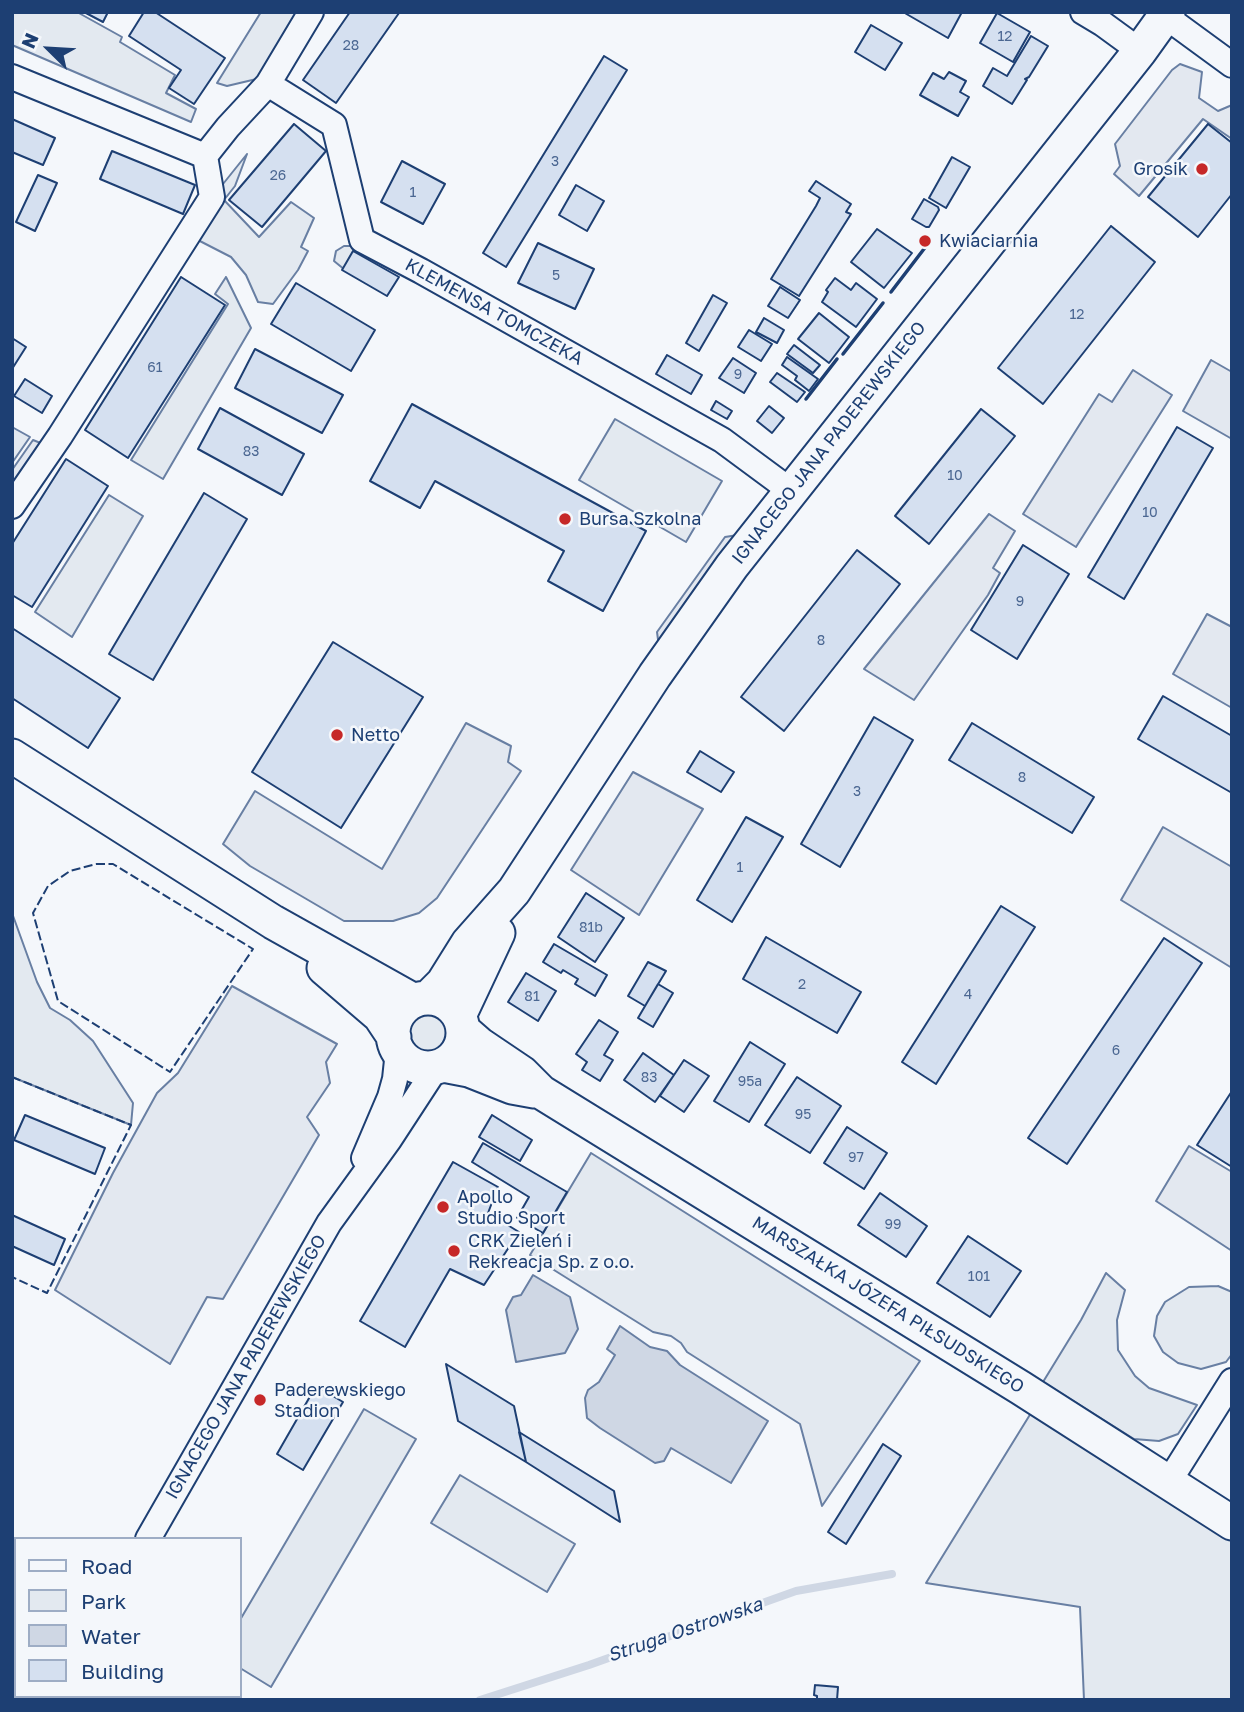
<!DOCTYPE html>
<html>
<head>
<meta charset="utf-8">
<style>
  body { margin:0 }
  #map { position:relative; width:1244px; height:1712px; overflow:hidden; background:#f4f7fb; font-family:"Golos Text",sans-serif }
  canvas { display:block }
  .frame { position:absolute; inset:0; border:14px solid #1d3f73; pointer-events:none }
  .legend { position:absolute; left:14px; top:1537px; width:228px; height:161px; box-sizing:border-box; background:#f4f7fb; border:2px solid #9eadc5; margin:0; padding:9px 12px; list-style:none; font-size:21px; color:#1d3f73 }
  .legend li { display:flex; align-items:center; gap:14px; height:35px }
  .legend b { width:35px; border:2px solid #9eadc5 }
  .north { position:absolute; left:14px; top:14px; width:70px; height:70px; -webkit-text-stroke:5px #f4f7fb; paint-order:stroke; rotate:294deg; font-size:19px; font-weight:700; line-height:28px; text-align:center; color:#1d3f73 }
  .north::after { content:''; display:block; margin:auto; width:24px; height:32px; background:#1d3f73; clip-path:polygon(50% 0,100% 100%,50% 72%,0 100%) }
</style>
</head>
<body>
<div id="map">
<canvas width="1244" height="1712"></canvas>
<div class="frame"></div>
<ul class="legend">
<li><b style="height:9px;background:#f4f7fb"></b>Road</li>
<li><b style="height:19px;background:#e3e9f0"></b>Park</li>
<li><b style="height:19px;background:#cfd7e4"></b>Water</li>
<li><b style="height:19px;background:#d5e0f0"></b>Building</li>
</ul>
<div class="north">N</div>
</div>
<script>
const g = document.querySelector('canvas').getContext('2d');
g.lineJoin = 'round';
function fill(path, color) {
  g.fillStyle = color;
  g.fill(path, 'evenodd');
}
function toPath(rows) {
  const path = new Path2D();
  for (const r of rows) {
    if (r.length === 3) {
      path.moveTo(r[0] + r[2], r[1]);
      path.arc(r[0], r[1], r[2], 0, 2 * Math.PI);
      continue;
    }
    path.moveTo(r[0], r[1]);
    for (let i = 2; i < r.length; i += 2) path.lineTo(r[i], r[i + 1]);
  }
  return path;
}
function trace(path, color, width, dash) {
  g.strokeStyle = color;
  g.lineWidth = width;
  g.lineCap = dash ? 'butt' : 'round';
  g.setLineDash(dash || []);
  g.stroke(path);
}
function drawText(font, color, halo, rows, align = 'center') {
  g.font = font + ' "Golos Text",sans-serif';
  g.lineWidth = 5;
  g.setLineDash([]);
  g.textBaseline = 'middle';
  g.strokeStyle = halo;
  g.fillStyle = color;
  for (const [text, x, y, turn = 0] of rows) {
    g.save();
    g.translate(x, y);
    g.rotate((+turn || 0) * Math.PI / 180);
    g.textAlign = isNaN(turn) ? turn : align;
    if (halo) g.strokeText(text, 0, 0);
    g.fillText(text, 0, 0);
    g.restore();
  }
}
const green = toPath([
  [12,12,77,12,122,37,120,42,175,75,166,93,196,109,191,122,12,45,12,12],
  [261,12,303,12,265,77,227,86,217,83,261,12],
  [247,154,235,186,224,200,259,237,291,202,314,218,301,247,308,251,298,270,273,304,258,302,246,275,231,257,192,237,219,194,223,184,247,154],
  [344,246,359,246,345,270,334,261,336,251,344,246],
  [226,277,251,328,163,479,131,460,228,304,215,294,226,277],
  [615,419,722,481,686,542,579,480,615,419],
  [12,427,30,437,12,463,12,427],
  [109,495,143,516,72,637,35,612,109,495],
  [12,913,37,982,50,1008,70,1020,93,1041,133,1103,131,1125,12,1077,12,913],
  [429,1034,20],
  [591,1153,920,1361,822,1506,800,1424,687,1352,681,1343,671,1336,653,1332,530,1255,591,1153],
  [1106,1273,1125,1290,1117,1320,1118,1350,1135,1376,1149,1388,1197,1405,1178,1434,1159,1441,1134,1439,1043,1382,1081,1320,1106,1273],
  [1218,1286,1232,1292,1232,1354,1226,1362,1201,1369,1178,1363,1163,1352,1154,1336,1157,1316,1165,1302,1189,1287,1218,1286],
  [364,1409,416,1439,271,1687,240,1668,240,1620,364,1409],
  [1031,1413,1232,1538,1232,1700,1084,1700,1080,1607,926,1583,1031,1413],
  [460,1475,575,1544,547,1592,431,1523,460,1475]
]);
const parking = toPath([
  [1180,64,1202,72,1199,98,1218,111,1232,105,1232,139,1203,119,1139,196,1114,174,1120,166,1115,144,1172,70,1180,64],
  [1211,360,1232,372,1232,439,1183,411,1211,360],
  [1133,370,1172,395,1076,547,1023,514,1099,394,1112,402,1133,370],
  [33,440,48,446,12,497,12,470,33,440],
  [989,514,1015,531,993,568,1000,573,988,595,914,700,864,669,989,514],
  [744,534,659,647,657,632,725,537,744,534],
  [1207,614,1232,627,1232,708,1173,674,1207,614],
  [466,723,511,746,508,762,521,771,437,898,419,913,393,921,344,921,250,866,223,844,255,791,382,869,466,723],
  [633,772,703,809,639,915,571,870,633,772],
  [1163,827,1232,867,1232,968,1121,900,1163,827],
  [232,986,337,1044,326,1062,330,1083,307,1117,319,1135,223,1299,207,1297,170,1364,55,1290,113,1173,157,1093,178,1073,232,986],
  [1189,1146,1232,1172,1232,1251,1156,1201,1189,1146]
]);
const water = toPath([
  [533,1275,570,1297,578,1329,565,1353,516,1362,506,1310,513,1297,521,1295,533,1275],
  [620,1326,650,1347,667,1351,680,1365,768,1421,731,1483,671,1448,664,1461,655,1463,600,1428,587,1418,585,1398,588,1390,599,1382,615,1355,607,1349,620,1326]
]);
const stream = toPath([
  [198,1696,206,1700],
  [480,1700,589,1665,796,1591,892,1574]
]);
const building = toPath([
  [84,12,108,12,103,22,84,12],
  [144,12,155,12,225,58,194,104,169,88,181,70,129,36,144,12],
  [350,12,399,13,336,103,303,80,350,12],
  [903,12,962,12,948,38,903,12],
  [997,13,1030,32,1013,62,980,43,997,13],
  [871,25,902,43,885,70,855,52,871,25],
  [1031,36,1048,46,1029,77,1025,79,1027,80,1012,104,983,86,993,68,1007,76,1031,36],
  [604,56,627,70,506,267,483,253,604,56],
  [949,72,966,81,960,92,969,97,958,116,920,95,933,73,944,79,949,72],
  [12,119,55,138,43,165,12,152,12,119],
  [294,124,326,151,262,227,229,200,294,124],
  [1208,124,1232,143,1232,194,1198,237,1148,197,1208,124],
  [112,151,195,185,183,214,100,179,112,151],
  [952,157,970,167,946,208,929,198,952,157],
  [402,161,445,184,423,224,381,202,402,161],
  [38,175,57,183,35,231,16,222,38,175],
  [816,181,851,204,846,212,851,214,799,296,771,279,816,206,820,198,809,191,816,181],
  [576,185,604,201,587,231,559,215,576,185],
  [924,199,938,207,939,210,929,227,926,227,912,219,924,199],
  [1111,226,1155,262,1043,404,998,368,1111,226],
  [877,229,912,253,884,288,851,262,877,229],
  [538,243,594,269,575,309,518,283,538,243],
  [353,251,399,277,387,296,342,270,353,251],
  [181,277,225,305,128,458,85,430,181,277],
  [835,278,851,290,856,283,877,299,856,327,822,302,828,292,826,290,835,278],
  [296,283,375,330,351,371,271,324,296,283],
  [780,287,800,300,788,318,768,306,780,287],
  [713,295,727,303,699,351,686,343,713,295],
  [819,313,849,337,829,363,798,339,819,313],
  [764,318,784,330,777,343,756,332,764,318],
  [749,330,772,344,761,361,738,347,749,330],
  [12,338,26,347,12,369,12,338],
  [794,345,820,365,813,373,787,354,794,345],
  [255,349,343,395,322,433,235,388,255,349],
  [667,355,702,375,691,394,656,374,667,355],
  [787,357,818,379,809,391,795,380,797,376,782,365,787,357],
  [733,358,756,373,744,393,719,378,733,358],
  [777,373,805,392,797,402,770,382,777,373],
  [25,379,52,396,42,413,14,396,25,379],
  [716,401,732,411,727,419,711,410,716,401],
  [412,404,646,531,603,611,548,581,564,551,435,481,420,508,370,481,412,404],
  [769,406,784,418,772,433,757,421,769,406],
  [220,408,304,454,282,495,198,449,220,408],
  [981,409,1015,436,929,544,895,516,981,409],
  [1177,427,1213,448,1124,599,1088,577,1177,427],
  [66,459,108,486,32,607,12,595,12,544,66,459],
  [204,493,247,519,153,680,109,654,204,493],
  [1023,545,1069,574,1017,659,971,630,1023,545],
  [857,550,900,584,784,731,741,697,857,550],
  [12,628,120,698,88,748,12,698,12,628],
  [333,642,423,697,341,828,252,772,333,642],
  [1163,696,1232,736,1232,793,1138,739,1163,696],
  [874,717,913,740,840,867,801,844,874,717],
  [972,723,1094,797,1072,833,949,760,972,723],
  [700,751,734,772,721,792,687,772,700,751],
  [746,817,783,837,732,922,697,900,746,817],
  [586,893,624,918,595,962,558,937,586,893],
  [1001,906,1035,927,936,1084,902,1062,1001,906],
  [766,937,861,992,837,1033,743,979,766,937],
  [1164,938,1202,963,1067,1164,1028,1138,1164,938],
  [554,944,607,975,595,996,575,984,578,979,563,970,561,973,543,962,554,944],
  [648,962,666,971,645,1006,628,996,648,962],
  [526,973,556,991,538,1021,508,1002,526,973],
  [658,984,673,993,653,1027,638,1018,658,984],
  [599,1020,618,1032,604,1055,613,1060,600,1081,582,1070,587,1062,576,1054,599,1020],
  [750,1042,785,1064,749,1122,714,1101,750,1042],
  [643,1053,674,1075,655,1102,624,1080,643,1053],
  [684,1060,709,1076,684,1112,660,1096,684,1060],
  [797,1077,841,1106,810,1153,765,1125,797,1077],
  [1232,1091,1232,1167,1197,1145,1232,1091],
  [25,1115,105,1148,95,1174,14,1140,25,1115],
  [492,1115,532,1140,520,1161,479,1137,492,1115],
  [847,1127,887,1153,864,1189,824,1163,847,1127],
  [483,1143,567,1192,543,1233,517,1218,529,1197,472,1162,483,1143],
  [453,1162,498,1187,488,1213,519,1232,484,1285,450,1269,405,1347,360,1321,453,1162],
  [880,1193,927,1226,906,1257,858,1225,880,1193],
  [12,1215,65,1239,54,1265,12,1246,12,1215],
  [968,1236,1021,1271,990,1317,937,1283,968,1236],
  [446,1364,514,1406,526,1462,458,1421,446,1364],
  [316,1386,343,1402,303,1470,277,1454,316,1386],
  [519,1432,614,1491,620,1522,526,1462,519,1432],
  [883,1444,901,1456,846,1544,828,1532,883,1444],
  [815,1685,838,1687,837,1700,817,1700,817,1696,814,1695,815,1685]
]);
const street = toPath([
  [1083,12,1103,24,1140,51],
  [1165,16,1232,65],
  [12,77,205,156,228,127,268,84,311,12],
  [268,84,334,125,362,240,421,271,722,440,791,491],
  [12,506,60,436,212,197,205,156],
  [364,1158,390,1097,395,1079,398,1051],
  [1168,1483,1232,1381],
  [148,1539,329,1223,389,1140,436,1068],
  [12,1641,16,1643],
  [54,1700,57,1696]
]);
const secondary = toPath([
  [12,756,273,922,414,1001],
  [324,968,380,1016,394,1037],
  [428,998,443,983,468,943,514,891,655,675,732,566,1140,51,1168,12],
  [428,1033,35],
  [459,1016,498,933],
  [463,1030,479,1044,522,1073,541,1092,1021,1388,1232,1523],
  [443,1065,469,1070,512,1087,534,1091]
]);
const fence = toPath([
  [96,864,113,864,253,949,170,1072,58,1001,33,913,48,886,70,871,96,864],
  [12,1077,131,1125,47,1293,12,1277]
]);
const wall = toPath([
  [891,292,927,245],
  [843,354,883,303],
  [806,399,837,359]
]);
const markers = [
  [1202,169,7,"#c62828"],
  [925,241,7,"#c62828"],
  [565,519,7,"#c62828"],
  [337,735,7,"#c62828"],
  [443,1207,7,"#c62828"],
  [454,1251,7,"#c62828"],
  [260,1400,7,"#c62828"]
];
const numberNames = [
  ["12",1005,37],
  ["28",351,46],
  ["3",555,162],
  ["26",278,176],
  ["1",413,193],
  ["5",556,276],
  ["12",1077,315],
  ["61",155,368],
  ["9",738,375],
  ["83",251,452],
  ["10",955,476],
  ["10",1150,513],
  ["9",1020,602],
  ["8",821,641],
  ["8",1022,778],
  ["3",857,792],
  ["1",740,868],
  ["81b",591,928],
  ["2",802,985],
  ["4",968,995],
  ["81",532,997],
  ["6",1116,1051],
  ["83",649,1078],
  ["95a",750,1082],
  ["95",803,1115],
  ["97",856,1158],
  ["99",893,1225],
  ["101",979,1277]
];
const poiNames = [
  ["Grosik",1188,169,"right"],
  ["Kwiaciarnia",939,241],
  ["Bursa Szkolna",579,519],
  ["Netto",351,735],
  ["Apollo",457,1197],
  ["Studio Sport",457,1218],
  ["CRK Zieleń i",468,1241],
  ["Rekreacja Sp. z o.o.",468,1262],
  ["Paderewskiego",274,1390],
  ["Stadion",274,1411]
];
const streetNames = [
  ["KLEMENSA TOMCZEKA",494,312,29],
  ["IGNACEGO JANA PADEREWSKIEGO",829,443,-52],
  ["MARSZAŁKA JÓZEFA PIŁSUDSKIEGO",888,1305,32],
  ["IGNACEGO JANA PADEREWSKIEGO",246,1367,-60]
];
const waterNames = [
  ["Struga Ostrowska",685,1630,-19]
];
fill(green, '#e3e9f0');
trace(green, '#687fa3', 2);
fill(parking, '#e3e8f0');
trace(parking, '#687fa3', 2);
fill(water, '#cfd7e4');
trace(water, '#687fa3', 2);
trace(stream, '#cfd7e4', 8);
fill(building, '#d5e0f0');
trace(building, '#1d3f73', 2);
trace(street, '#1d3f73', 28);
trace(secondary, '#1d3f73', 37);
trace(street, '#f4f7fb', 24);
trace(secondary, '#f4f7fb', 33);
trace(fence, '#1d3f73', 2, [9, 3.5]);
trace(wall, '#1d3f73', 3.5);
for (const [x, y, r, color] of markers) {
  const dot = new Path2D();
  dot.arc(x, y, r, 0, 2 * Math.PI);
  g.fillStyle = color;
  g.fill(dot);
  trace(dot, '#f4f7fb', 2.5);
}
drawText('14px', '#4b6792', null, numberNames);
drawText('18px', '#1d3f73', '#f4f7fb', poiNames, 'left');
drawText('18px', '#1d3f73', '#f4f7fb', streetNames);
drawText('italic 19px', '#1d3f73', '#f4f7fb', waterNames);
</script>
</body>
</html>
